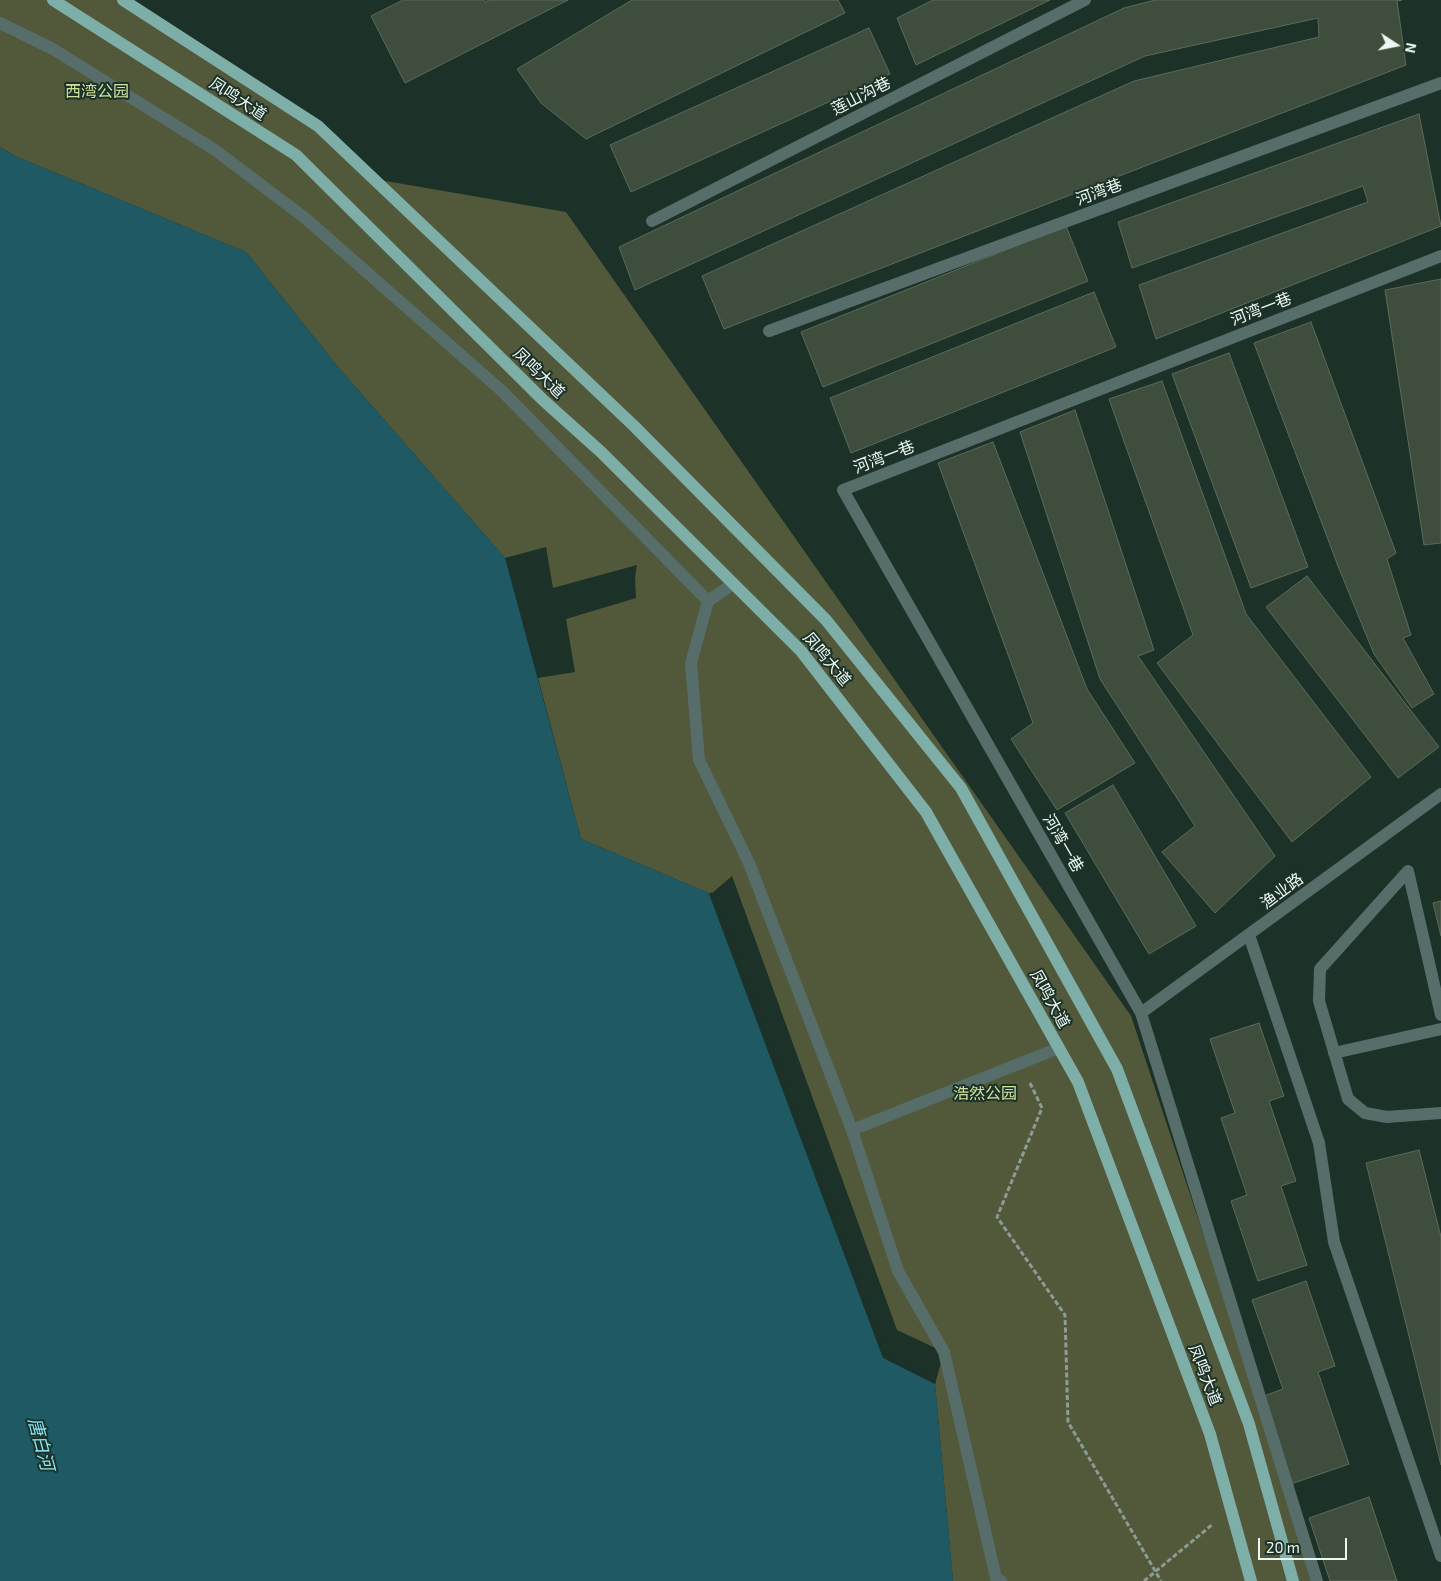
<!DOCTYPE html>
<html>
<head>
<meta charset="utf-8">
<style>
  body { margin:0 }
  #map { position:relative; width:1441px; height:1581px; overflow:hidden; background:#1c3128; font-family:"Exo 2",sans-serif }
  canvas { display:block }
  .north { position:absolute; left:1371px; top:20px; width:50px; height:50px; -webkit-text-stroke:4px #1c3128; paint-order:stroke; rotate:101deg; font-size:14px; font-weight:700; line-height:20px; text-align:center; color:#ebf7f1 }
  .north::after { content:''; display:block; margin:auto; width:18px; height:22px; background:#ebf7f1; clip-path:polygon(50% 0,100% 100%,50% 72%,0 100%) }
  .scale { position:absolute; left:1258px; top:1538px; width:89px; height:22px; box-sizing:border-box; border:2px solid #ebf7f1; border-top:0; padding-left:6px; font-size:15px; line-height:18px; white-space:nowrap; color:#ebf7f1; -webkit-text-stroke:4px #1c3128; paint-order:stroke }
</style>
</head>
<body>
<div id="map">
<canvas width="1441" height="1581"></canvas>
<div class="north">N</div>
<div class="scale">20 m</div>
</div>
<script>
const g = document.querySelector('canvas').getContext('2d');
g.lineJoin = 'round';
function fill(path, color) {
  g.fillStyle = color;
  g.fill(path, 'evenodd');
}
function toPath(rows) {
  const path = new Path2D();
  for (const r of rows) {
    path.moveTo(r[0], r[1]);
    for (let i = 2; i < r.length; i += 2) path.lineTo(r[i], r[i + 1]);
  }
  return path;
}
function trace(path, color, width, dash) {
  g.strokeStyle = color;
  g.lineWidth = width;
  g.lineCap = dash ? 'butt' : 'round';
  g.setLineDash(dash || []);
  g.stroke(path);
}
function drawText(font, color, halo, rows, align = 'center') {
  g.font = font + ' "Exo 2","Noto Sans SC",sans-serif';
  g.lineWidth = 4;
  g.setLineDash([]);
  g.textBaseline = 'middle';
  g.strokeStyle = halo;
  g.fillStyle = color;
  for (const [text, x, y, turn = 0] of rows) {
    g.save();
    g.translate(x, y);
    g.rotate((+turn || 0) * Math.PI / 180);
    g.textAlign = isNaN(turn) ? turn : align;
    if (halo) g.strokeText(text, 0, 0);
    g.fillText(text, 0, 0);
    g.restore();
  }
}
const green = toPath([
  [0,0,123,0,318,126,374,179,566,212,1131,1016,1318,1581,953,1581,935,1384,944,1352,897,1330,732,876,711,894,581,839,538,678,575,672,566,619,636,598,635,577,637,565,553,588,546,547,505,558,338,367,246,252,15,156,0,147]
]);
const water = toPath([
  [0,147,15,156,246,252,338,367,505,558,581,839,711,894,883,1357,935,1384,953,1581,0,1581]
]);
const pier = toPath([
  [712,892,885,1356,936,1382,935,1384,883,1358,709,894]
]);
const building = toPath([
  [403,0,484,0,485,2,489,0,568,0,405,83,371,16,403,0],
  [632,0,838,0,845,13,586,139,541,103,517,69,632,0],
  [933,0,1050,0,916,65,897,18,933,0],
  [1155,0,1402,0,1397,1,1406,65,724,329,702,276,1134,81,1319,37,1318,18,1145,56,635,290,619,247,1124,8,1155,0],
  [869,28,890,74,631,192,610,145,869,28],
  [1419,114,1441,226,1156,339,1139,285,1368,202,1363,186,1132,268,1118,222,1419,114],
  [1066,226,1088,281,823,387,801,332,1066,226],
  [1441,279,1441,543,1424,545,1385,290,1441,279],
  [1094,292,1116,347,851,453,830,398,1094,292],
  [1311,322,1396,553,1387,559,1411,635,1403,638,1434,694,1412,708,1374,654,1338,566,1254,343,1311,322],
  [1229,353,1308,567,1251,588,1172,374,1229,353],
  [1162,381,1246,614,1371,777,1292,842,1157,663,1193,635,1109,399,1162,381],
  [1075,410,1154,650,1138,656,1275,856,1215,913,1162,852,1195,826,1100,679,1020,432,1075,410],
  [993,442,1087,689,1135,763,1057,810,1011,739,1033,723,938,463,993,442],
  [1307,576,1439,747,1398,778,1266,607,1307,576],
  [1113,785,1196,926,1149,954,1065,813,1113,785],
  [1441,901,1441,936,1433,903,1441,901],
  [1259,1023,1284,1096,1269,1101,1296,1181,1281,1186,1307,1265,1258,1281,1231,1201,1247,1195,1221,1118,1235,1113,1210,1039,1259,1023],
  [1419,1150,1441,1237,1441,1465,1366,1163,1419,1150],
  [1306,1281,1335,1366,1318,1372,1349,1464,1291,1484,1261,1397,1283,1389,1252,1300,1306,1281],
  [1369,1497,1397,1581,1330,1581,1309,1518,1369,1497]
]);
const path = toPath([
  [1030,1083,1042,1108,997,1217,1065,1315,1068,1422,1161,1581],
  [1144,1581,1213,1524]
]);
const minor = toPath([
  [0,23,53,49,215,150,305,218,502,391,708,601],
  [652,221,1085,0],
  [769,331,1441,83],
  [733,584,708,601,691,663,699,760,749,863,852,1130,1059,1048],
  [1249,935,1319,1143,1334,1242,1441,1556],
  [1141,1013,1441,794],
  [1441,1015,1408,871,1320,969,1319,1001,1348,1099,1365,1113,1387,1117,1441,1113],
  [1334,1053,1441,1029],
  [852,1130,898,1271,944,1352,996,1578,1001,1581],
  [1317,1581,1141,1013,843,490,1441,256]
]);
const major = toPath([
  [53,0,296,155,543,400,601,452,801,651,926,812,1078,1082,1210,1434,1251,1581],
  [123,0,318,126,634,426,826,620,961,788,1117,1069,1249,1424,1293,1581]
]);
const parkNames = [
  ["西湾公园",97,92],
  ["浩然公园",985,1094]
];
const streetNames = [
  ["莲山沟巷",861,96,-27],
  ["凤鸣大道",238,99,33],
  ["河湾巷",1099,192,-20],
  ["河湾一巷",1261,309,-21],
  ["凤鸣大道",539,373,44],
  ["河湾一巷",884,457,-21],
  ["凤鸣大道",827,659,50],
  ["河湾一巷",1063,843,60],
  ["渔业路",1282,891,-36],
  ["凤鸣大道",1050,999,61],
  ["凤鸣大道",1205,1375,69]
];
const waterNames = [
  ["唐白河",41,1444,75]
];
fill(green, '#51593a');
fill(water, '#1f5963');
fill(pier, '#1c3128');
fill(building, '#3f4d3d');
trace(building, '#5c6b5b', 1);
trace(path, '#8b9c94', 3, [5, 2.5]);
trace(minor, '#566d6a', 12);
trace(major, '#7eaea8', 12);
drawText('16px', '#cfe19d', '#1c3128', parkNames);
drawText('16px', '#ebf7f1', '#1c3128', streetNames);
drawText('italic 18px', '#86e3f3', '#1c3128', waterNames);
</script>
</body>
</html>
